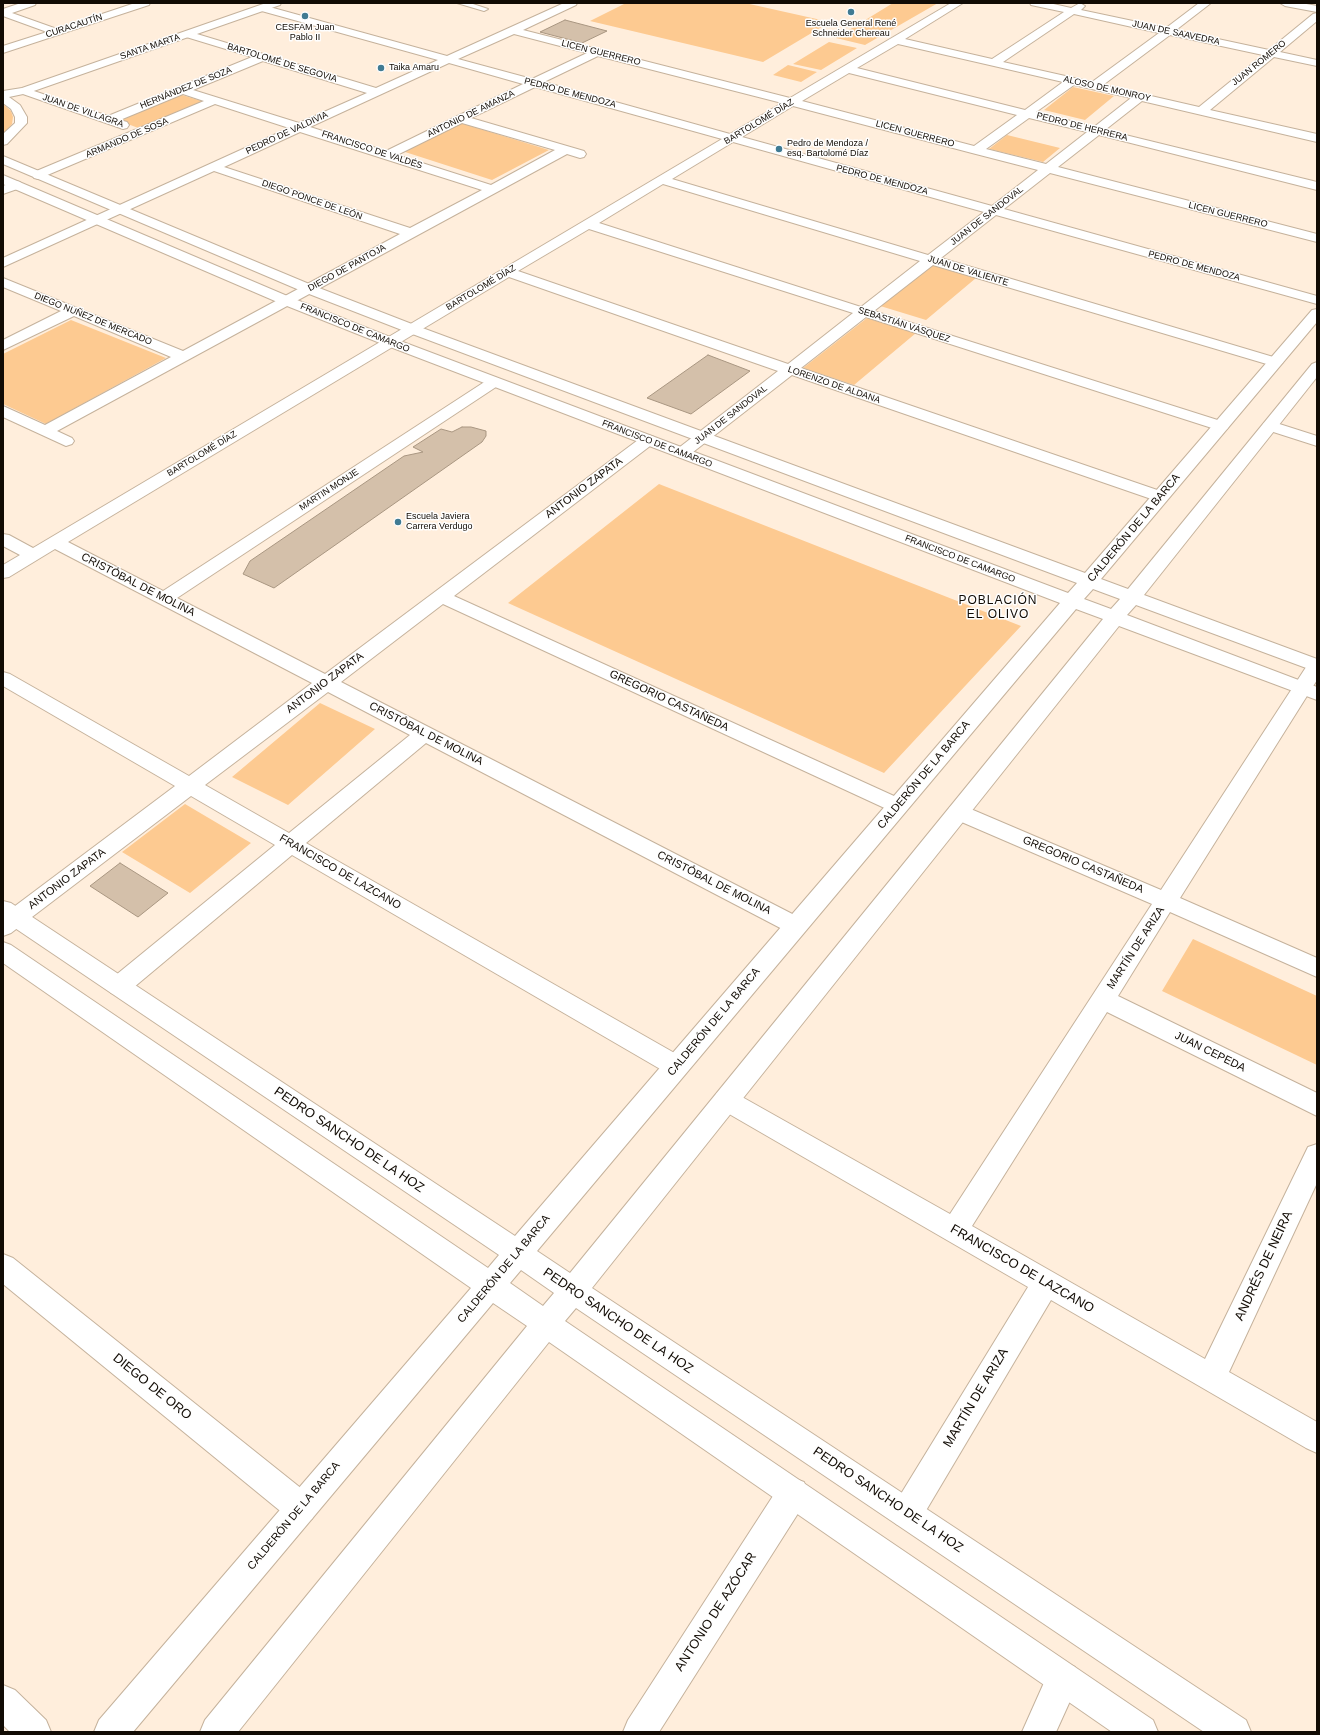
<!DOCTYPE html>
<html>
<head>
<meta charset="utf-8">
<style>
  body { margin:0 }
  #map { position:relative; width:1320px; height:1735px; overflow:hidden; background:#ffeedc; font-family:Helvetica,sans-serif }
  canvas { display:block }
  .frame { position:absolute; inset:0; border:4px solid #110b04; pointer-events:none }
</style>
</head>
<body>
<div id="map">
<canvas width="1320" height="1735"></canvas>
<div class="frame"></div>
</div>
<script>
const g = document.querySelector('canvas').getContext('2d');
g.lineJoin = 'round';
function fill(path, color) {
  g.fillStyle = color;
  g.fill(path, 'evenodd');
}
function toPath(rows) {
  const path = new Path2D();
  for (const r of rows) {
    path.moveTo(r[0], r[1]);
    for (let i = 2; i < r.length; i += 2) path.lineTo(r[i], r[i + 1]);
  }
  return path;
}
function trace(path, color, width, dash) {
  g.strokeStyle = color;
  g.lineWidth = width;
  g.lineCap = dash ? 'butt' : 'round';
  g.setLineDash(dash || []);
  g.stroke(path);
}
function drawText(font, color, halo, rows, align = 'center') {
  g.font = font + ' Helvetica,sans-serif';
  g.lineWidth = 3;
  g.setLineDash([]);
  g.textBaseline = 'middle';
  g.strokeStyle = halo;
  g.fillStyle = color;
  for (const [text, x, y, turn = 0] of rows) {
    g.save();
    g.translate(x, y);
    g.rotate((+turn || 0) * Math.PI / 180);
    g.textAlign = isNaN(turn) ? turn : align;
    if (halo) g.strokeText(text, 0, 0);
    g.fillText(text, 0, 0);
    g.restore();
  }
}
const green = toPath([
  [626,3,745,3,830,22,763,62,590,21],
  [893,3,938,3,865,45,836,38],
  [829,42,857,48,821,70,793,64],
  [788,65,817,72,801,82,773,75],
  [1073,87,1114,96,1085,120,1044,110],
  [182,95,205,102,141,129,117,120],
  [3,104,11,111,13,117,12,124,3,135],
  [461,123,549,150,492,180,402,151],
  [1007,135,1060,148,1043,162,989,149],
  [928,264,976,278,926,320,877,305],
  [867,318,916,333,854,385,803,368],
  [71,320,166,358,46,424,3,404,3,354],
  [659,484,1021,626,884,773,508,603],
  [320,703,375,729,288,805,232,777],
  [185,804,251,843,190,893,122,852],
  [1193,939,1317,996,1317,1065,1162,991]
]);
const building = toPath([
  [565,20,607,31,582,43,540,32,565,20],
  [708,355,750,371,691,414,647,398,708,355],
  [462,427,471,427,486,431,486,436,482,442,274,588,243,574,250,561,404,456,423,452,413,447,441,429,452,432,462,427],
  [120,863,168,893,138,917,90,886,120,863]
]);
const service = toPath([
  [457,3,470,3,488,9,484,11,457,3]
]);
const minor = toPath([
  [21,3,36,3,35,5,12,13,57,29,135,3,150,3,149,5,3,53,3,46,47,32,3,16,3,9,21,3],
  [564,3,577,3,576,5,523,30,790,98,951,3,963,3,905,39,992,59,1064,12,1031,5,1030,3,1049,3,1071,8,1080,3,1085,6,1081,10,1166,28,1199,3,1211,3,1176,30,1269,50,1313,14,1317,13,1317,21,1280,52,1317,60,1317,66,1274,57,1210,110,1317,134,1317,142,1142,101,1105,130,1317,182,1317,190,1099,135,1058,167,1317,234,1317,242,1050,173,1004,209,1317,296,1317,304,996,215,941,258,1280,359,1283,362,1280,365,1275,367,1270,365,933,265,874,311,1227,423,1229,426,1227,429,1221,431,1215,429,866,317,801,368,1166,493,1168,497,1166,501,1160,502,792,375,688,456,682,458,676,456,674,453,676,450,778,371,509,277,68,542,163,591,489,379,494,377,499,379,502,382,499,385,177,598,325,674,642,437,648,435,654,437,656,440,654,443,454,596,905,801,909,806,905,811,898,813,891,811,443,604,341,682,804,920,807,926,804,932,796,935,788,932,426,743,306,843,685,1059,688,1066,685,1073,676,1076,667,1073,292,855,127,993,119,995,111,993,107,986,111,979,275,845,191,796,11,933,3,936,3,915,175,786,3,686,3,672,10,674,189,776,312,683,55,549,9,577,3,578,3,565,20,555,3,546,3,534,9,535,33,548,722,139,535,87,471,118,584,151,586,154,584,157,580,158,567,154,57,431,72,438,74,441,72,444,66,446,3,417,3,406,45,425,171,357,74,316,3,350,3,340,61,311,3,287,3,278,183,351,400,234,214,171,3,267,3,258,289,128,215,104,38,179,34,178,32,175,34,172,204,101,183,94,120,120,127,122,129,125,127,128,123,129,20,93,18,91,20,89,24,88,28,89,108,116,252,57,183,36,182,34,187,31,376,88,438,60,258,10,257,8,258,6,266,6,447,56,564,3],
  [1074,14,1159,33,1092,82,1003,62,1074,14],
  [514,34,587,53,532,79,458,59,514,34],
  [1170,35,1263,55,1199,107,1103,85,1170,35],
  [898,44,994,66,1063,82,1025,110,857,68,898,44],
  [598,56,782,103,730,134,544,82,598,56],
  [263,61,367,93,299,123,193,90,263,61],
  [449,63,523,84,386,151,310,127,449,63],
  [849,73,1017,115,974,146,802,101,849,73],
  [1074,85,1131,98,1094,127,1036,112,1074,85],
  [793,106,972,153,1038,170,992,206,742,137,793,106],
  [1029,118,1087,132,1046,164,986,149,1029,118],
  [462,123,555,150,491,185,397,155,462,123],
  [300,132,482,190,410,228,224,167,300,132],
  [733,142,984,212,928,255,672,179,733,142],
  [663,184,920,261,861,307,599,223,663,184],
  [589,229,853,313,788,364,518,271,589,229],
  [328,692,410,735,289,833,205,785,328,692],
  [1280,3,1301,3,1317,6,1317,12,1285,6,1280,3],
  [16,181,20,182,22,185,20,188,3,194,3,186,16,181],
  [1270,421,1317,436,1317,446,1264,429,1262,426,1264,423,1270,421],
  [1317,659,1317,680,1180,898,1317,958,1317,977,1170,912,1118,996,1317,1093,1317,1116,1107,1012,972,1226,1205,1359,1308,1147,1317,1144,1317,1183,1229,1372,1317,1422,1317,1453,1306,1448,1051,1300,918,1524,907,1528,896,1524,892,1513,896,1502,1028,1287,717,1107,713,1100,717,1093,726,1089,735,1093,950,1214,1152,904,950,817,947,812,950,807,958,804,966,807,1161,890,1310,661,1317,659],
  [3,1254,13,1258,312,1497,316,1508,312,1519,301,1523,290,1519,3,1284,3,1254],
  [793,1478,804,1482,808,1493,804,1504,659,1732,623,1732,628,1720,782,1482,793,1478],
  [1063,1662,1075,1667,1080,1679,1056,1732,1022,1732,1051,1667,1063,1662],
  [3,1685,15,1690,46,1720,51,1732,10,1732,3,1725,3,1685]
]);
const tertiary = toPath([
  [266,3,281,3,280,5,28,93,9,97,20,105,27,117,27,123,7,144,3,145,3,134,15,123,15,117,11,109,3,103,3,91,22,88,266,3],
  [3,156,314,286,417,326,1085,573,1312,310,1317,309,1317,322,1101,579,1128,589,1312,364,1317,362,1317,377,1144,595,1317,659,1317,672,1136,605,1127,615,1317,687,1317,700,1119,626,592,1288,1246,1720,1251,1732,1204,1732,576,1308,565,1321,1153,1720,1158,1732,1112,1732,549,1342,238,1732,200,1732,205,1720,527,1326,493,1303,133,1732,94,1732,99,1720,471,1288,3,963,3,942,11,945,488,1268,499,1255,3,920,3,901,11,903,515,1236,1060,603,385,345,282,304,3,184,3,175,292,298,395,339,1068,593,1077,583,407,332,304,292,3,164,3,156],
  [1093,589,1120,599,1111,609,1084,599,1093,589],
  [1076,609,1103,619,570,1273,537,1251,1076,609],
  [521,1270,554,1293,543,1306,510,1283,521,1270]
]);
const markers = [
  [851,12,4,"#407b93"],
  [305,16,4,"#407b93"],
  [381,68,4,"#407b93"],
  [779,149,4,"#407b93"],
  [398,522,4,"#407b93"]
];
const farPoinames = [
  ["Escuela General René",851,24,"center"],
  ["Schneider Chereau",851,34,"center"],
  ["CESFAM Juan",305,28,"center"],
  ["Pablo II",305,38,"center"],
  ["Taika Amaru",389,68],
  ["Pedro de Mendoza /",787,144],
  ["esq. Bartolomé Díaz",787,154],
  ["Escuela Javiera",406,517],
  ["Carrera Verdugo",406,527]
];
const farStreetnames = [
  ["CURACAUTÍN",74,26,-18],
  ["JUAN DE SAAVEDRA",1176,33,12],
  ["SANTA MARTA",150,47,-19],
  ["LICEN GUERRERO",601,53,14],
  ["BARTOLOMÉ DE SEGOVIA",282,63,17],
  ["JUAN ROMERO",1259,63,-39],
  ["HERNÁNDEZ DE SOZA",186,88,-22],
  ["ALOSO DE MONROY",1107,89,13],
  ["PEDRO DE MENDOZA",570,93,15],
  ["JUAN DE VILLAGRA",83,111,19],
  ["ANTONIO DE AMANZA",471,114,-26],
  ["BARTOLOMÉ DÍAZ",759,122,-31],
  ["PEDRO DE HERRERA",1082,127,14],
  ["PEDRO DE VALDIVIA",287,133,-25],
  ["LICEN GUERRERO",915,134,15],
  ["ARMANDO DE SOSA",127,138,-23],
  ["FRANCISCO DE VALDÉS",372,150,18],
  ["PEDRO DE MENDOZA",882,180,15],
  ["DIEGO PONCE DE LEÓN",312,200,19],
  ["LICEN GUERRERO",1228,215,14],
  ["JUAN DE SANDOVAL",987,216,-38],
  ["PEDRO DE MENDOZA",1194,266,15],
  ["DIEGO DE PANTOJA",347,268,-29],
  ["JUAN DE VALIENTE",968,271,17],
  ["BARTOLOMÉ DÍAZ",481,288,-31],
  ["DIEGO NUÑEZ DE MERCADO",93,319,22],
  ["SEBASTIÁN VÁSQUEZ",904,325,18],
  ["FRANCISCO DE CAMARGO",355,328,22],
  ["LORENZO DE ALDANA",834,385,19],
  ["JUAN DE SANDOVAL",731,415,-38],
  ["FRANCISCO DE CAMARGO",657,444,21],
  ["BARTOLOMÉ DÍAZ",202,454,-31],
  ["MARTIN MONJE",329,490,-33],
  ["FRANCISCO DE CAMARGO",960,559,21]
];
const streetNames = [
  ["ANTONIO ZAPATA",584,488,-37],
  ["CALDERÓN DE LA BARCA",1134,528,-50],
  ["CRISTÓBAL DE MOLINA",138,585,27],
  ["ANTONIO ZAPATA",325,683,-37],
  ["GREGORIO CASTAÑEDA",669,701,25],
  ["CRISTÓBAL DE MOLINA",426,734,27],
  ["CALDERÓN DE LA BARCA",924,775,-50],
  ["GREGORIO CASTAÑEDA",1083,865,23],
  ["FRANCISCO DE LAZCANO",340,872,30],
  ["ANTONIO ZAPATA",67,879,-37],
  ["CRISTÓBAL DE MOLINA",714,883,27],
  ["MARTÍN DE ARIZA",1136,948,-57],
  ["CALDERÓN DE LA BARCA",714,1022,-50],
  ["JUAN CEPEDA",1210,1052,26],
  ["CALDERÓN DE LA BARCA",504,1269,-50],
  ["CALDERÓN DE LA BARCA",294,1516,-50]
];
const neighbourhoodNames = [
  ["POBLACIÓN",998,601],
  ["EL OLIVO",998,615]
];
const nearStreetnames = [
  ["PEDRO SANCHO DE LA HOZ",349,1140,34],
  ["ANDRÉS DE NEIRA",1264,1266,-65],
  ["FRANCISCO DE LAZCANO",1022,1269,30],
  ["PEDRO SANCHO DE LA HOZ",618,1321,34],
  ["DIEGO DE ORO",152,1387,39],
  ["MARTÍN DE ARIZA",976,1398,-59],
  ["PEDRO SANCHO DE LA HOZ",888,1500,34],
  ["ANTONIO DE AZÓCAR",716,1612,-57]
];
fill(green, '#fdca91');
fill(building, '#d4c0aa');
trace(building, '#a99681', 1);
trace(service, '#c5b29c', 2);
trace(minor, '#c5b29c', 2);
trace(tertiary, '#c5b29c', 2);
fill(service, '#fff');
fill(minor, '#fff');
fill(tertiary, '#fff');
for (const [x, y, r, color] of markers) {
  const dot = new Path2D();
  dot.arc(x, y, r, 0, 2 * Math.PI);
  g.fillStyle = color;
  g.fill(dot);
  trace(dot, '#fefefe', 1.5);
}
drawText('9px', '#110b04', '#fefefe', farPoinames, 'left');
drawText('9px', '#110b04', '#fefefe', farStreetnames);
drawText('11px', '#110b04', '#fefefe', streetNames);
g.letterSpacing = '1px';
drawText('12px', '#110b04', '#fefefe', neighbourhoodNames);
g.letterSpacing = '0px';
drawText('13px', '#110b04', '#fefefe', nearStreetnames);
</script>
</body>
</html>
